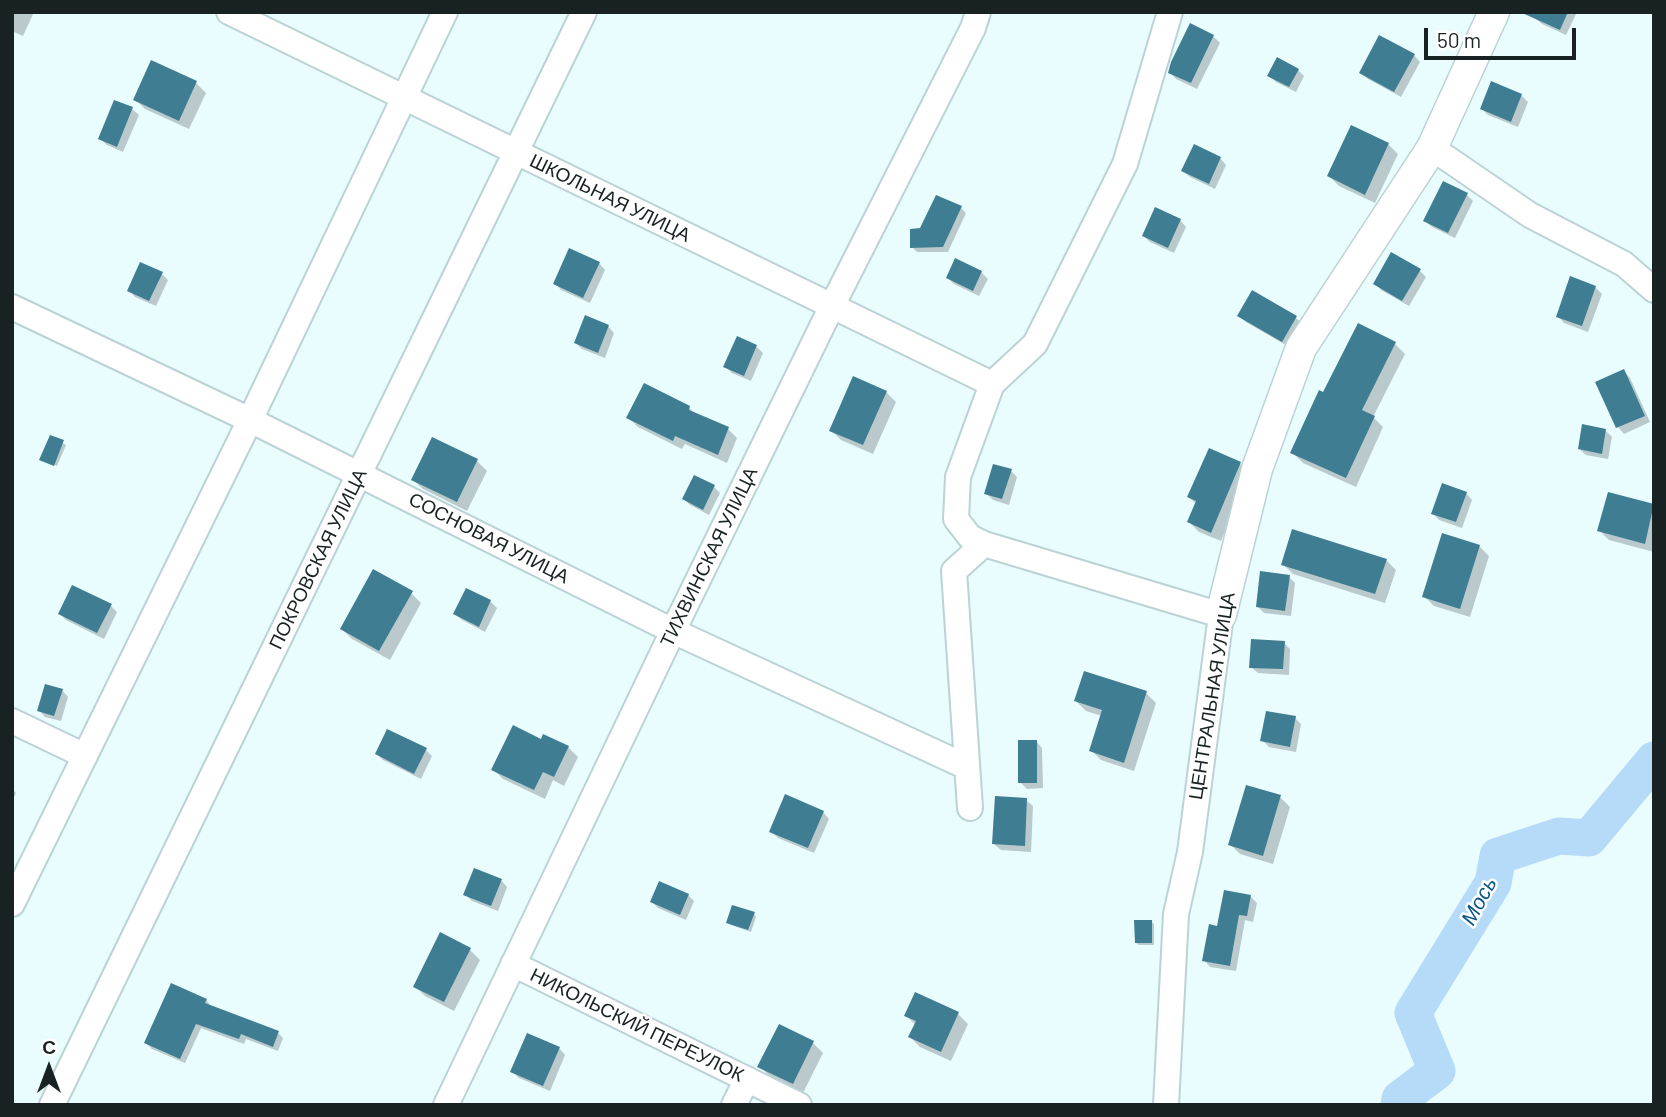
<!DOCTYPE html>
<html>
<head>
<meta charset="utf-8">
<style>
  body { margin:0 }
  #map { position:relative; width:1666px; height:1117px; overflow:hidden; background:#e9fcfe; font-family:Barlow,sans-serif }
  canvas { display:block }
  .frame { position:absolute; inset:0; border:14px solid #192223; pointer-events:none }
  .north { position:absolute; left:14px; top:1033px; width:70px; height:70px; -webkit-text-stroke:5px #fff; paint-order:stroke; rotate:0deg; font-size:19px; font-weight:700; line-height:28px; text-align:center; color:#192223 }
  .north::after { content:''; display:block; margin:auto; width:24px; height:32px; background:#192223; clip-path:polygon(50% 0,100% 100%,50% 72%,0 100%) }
  .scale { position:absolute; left:1424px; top:28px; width:152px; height:32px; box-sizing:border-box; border:4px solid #192223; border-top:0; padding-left:9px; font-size:21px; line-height:24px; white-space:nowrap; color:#192223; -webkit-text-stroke:5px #fff; paint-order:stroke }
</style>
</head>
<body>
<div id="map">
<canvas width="1666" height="1117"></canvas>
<div class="frame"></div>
<div class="north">С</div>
<div class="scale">50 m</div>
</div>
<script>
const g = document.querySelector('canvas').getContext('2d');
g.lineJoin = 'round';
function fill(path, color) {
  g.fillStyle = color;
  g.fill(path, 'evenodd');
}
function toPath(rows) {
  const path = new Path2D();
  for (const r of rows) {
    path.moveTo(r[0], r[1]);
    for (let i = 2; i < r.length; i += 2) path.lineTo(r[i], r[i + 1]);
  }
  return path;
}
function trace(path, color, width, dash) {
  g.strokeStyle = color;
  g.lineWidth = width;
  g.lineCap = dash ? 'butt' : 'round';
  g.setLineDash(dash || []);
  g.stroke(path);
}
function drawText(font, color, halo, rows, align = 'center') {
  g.font = font + ' Barlow,sans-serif';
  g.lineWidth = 5;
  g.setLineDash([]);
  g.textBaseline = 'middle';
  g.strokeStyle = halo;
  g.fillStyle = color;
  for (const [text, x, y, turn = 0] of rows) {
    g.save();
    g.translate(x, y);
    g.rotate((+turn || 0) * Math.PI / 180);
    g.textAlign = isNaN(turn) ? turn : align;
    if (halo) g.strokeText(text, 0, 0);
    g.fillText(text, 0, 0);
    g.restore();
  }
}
const shadow = toPath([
  [12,12,34,12,23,36,12,31],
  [1538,12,1577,12,1566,35,1542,24,1535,18],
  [1213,36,1220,43,1197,89,1176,79,1170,72],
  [1414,55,1420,62,1401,97,1368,79,1361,73],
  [1298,70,1304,76,1296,92,1276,82,1269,76],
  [196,83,206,93,189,129,145,109,135,99],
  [1492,84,1522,96,1528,102,1518,127,1488,115,1482,109],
  [115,102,132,109,139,115,123,152,107,145,100,139],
  [1388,144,1398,154,1375,203,1339,186,1329,176],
  [1220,158,1226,165,1215,189,1190,177,1183,171],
  [1467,195,1473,201,1455,238,1432,227,1425,221],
  [961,208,966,213,948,252,917,252,912,247,921,230],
  [1180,220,1186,227,1174,253,1150,242,1144,236],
  [599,263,605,270,590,303,561,290,555,283],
  [1420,271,1426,277,1409,306,1381,290,1375,283],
  [981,272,988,279,979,296,954,284,948,278],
  [162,274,168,280,156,306,135,297,129,290],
  [1595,287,1602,294,1588,332,1564,323,1558,316],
  [1253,292,1296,318,1303,324,1289,347,1246,322,1239,316],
  [608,326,614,333,605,358,582,349,576,343],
  [1359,326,1395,344,1405,354,1373,417,1383,427,1356,487,1303,463,1293,453],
  [738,338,756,346,763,353,751,381,732,373,725,366],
  [1624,371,1630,378,1650,422,1624,434,1618,427,1598,383],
  [886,392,896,402,873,454,841,440,831,430],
  [689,408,697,415,728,429,737,438,727,463,685,444,682,449,638,427,629,418],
  [1605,430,1612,437,1608,459,1586,455,1579,449],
  [51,437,66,445,57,466,42,459],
  [477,461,487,471,467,511,423,489,413,480],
  [1240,464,1250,474,1221,541,1199,532,1189,522,1197,505,1189,497],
  [1011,471,1017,477,1009,505,993,500,986,493],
  [714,487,720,493,709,515,690,505,684,499],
  [1466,493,1472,500,1462,528,1439,520,1433,513],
  [1609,494,1654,506,1654,552,1609,540,1599,530],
  [1479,546,1489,556,1470,617,1434,606,1424,596],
  [1386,560,1396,570,1385,603,1293,574,1283,564],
  [1289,577,1295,583,1291,616,1264,613,1257,606],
  [411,593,421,603,390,660,352,639,342,629],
  [490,601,497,608,485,632,462,620,455,614],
  [111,606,117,612,104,639,66,620,60,614],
  [1284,643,1290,649,1289,675,1258,673,1251,667],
  [62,690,68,697,61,721,45,717,39,710],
  [1146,693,1156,703,1134,771,1101,760,1091,750,1102,716,1086,711,1076,701],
  [1295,718,1301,724,1296,752,1269,747,1262,740],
  [542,741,568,747,578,757,564,786,553,780,545,799,503,779,493,769],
  [1036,741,1042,748,1043,788,1027,789,1020,782],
  [426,750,432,756,421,779,383,760,377,754],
  [12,789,16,793,12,802],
  [1280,797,1290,807,1273,864,1240,854,1230,844],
  [1026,800,1033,806,1031,852,1001,850,994,844],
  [823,812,829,819,814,853,778,838,771,831],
  [501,880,507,887,498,911,472,901,465,894],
  [688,895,694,901,686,920,658,908,652,902],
  [1250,896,1257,903,1253,922,1245,920,1236,971,1210,967,1204,960,1219,928],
  [754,914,756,917,751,932,731,925,728,922],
  [1151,921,1154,924,1154,945,1139,945,1136,943],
  [470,950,480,960,454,1011,425,996,415,986],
  [206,1000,211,1006,278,1033,283,1038,278,1051,246,1039,244,1044,201,1028,185,1063,152,1049,146,1043],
  [958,1014,968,1024,951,1061,920,1047,910,1037,916,1025,906,1016],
  [780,1026,813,1043,823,1053,803,1093,769,1076,760,1066],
  [559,1048,565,1055,550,1091,519,1078,512,1071]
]);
const river = toPath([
  [1399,1105,1400,1099,1437,1071,1413,1013,1493,883,1498,856,1559,836,1589,838,1654,760]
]);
const building = toPath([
  [1520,12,1568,12,1560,30],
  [1190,23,1214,35,1191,83,1168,73,1171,62],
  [1379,35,1415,54,1394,92,1359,73],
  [1277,57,1299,69,1289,87,1267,76],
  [151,60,197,81,179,121,133,100],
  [1491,81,1522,94,1511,122,1480,109],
  [114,100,133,107,117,147,98,139],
  [1351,125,1389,143,1365,195,1327,176],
  [1194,144,1221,157,1209,184,1181,171],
  [1443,181,1468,193,1448,233,1423,221],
  [936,195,962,206,943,247,910,248,910,229,920,228],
  [1155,207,1181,219,1168,248,1142,236],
  [569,248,600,262,583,298,553,284],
  [1391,252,1421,269,1402,301,1373,284],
  [955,258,982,271,973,291,946,278],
  [140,262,163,272,149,301,127,291],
  [1570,276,1596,286,1582,326,1556,317],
  [1252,290,1297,316,1282,342,1237,316],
  [585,315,609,325,598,353,574,343],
  [1358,323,1396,342,1362,410,1375,416,1346,478,1290,453,1319,390,1323,392],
  [737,336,757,345,744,376,723,367],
  [1624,369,1645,416,1616,428,1595,382],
  [853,376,887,391,863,445,829,431],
  [644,383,690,406,689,410,729,427,718,455,675,436,673,441,626,418],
  [1582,424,1606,429,1602,454,1578,449],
  [50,435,64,440,54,466,39,460],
  [432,437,478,459,457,502,411,480],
  [1209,448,1241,462,1211,533,1187,522,1196,501,1187,497],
  [993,464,1012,469,1002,499,984,494],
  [694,475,715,485,703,510,682,499],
  [1442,483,1467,492,1456,522,1431,514],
  [1608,492,1654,504,1645,544,1597,531],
  [1292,529,1387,559,1375,594,1281,565],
  [1442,533,1480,545,1460,609,1422,597],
  [373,569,413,591,379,651,340,629],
  [1260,571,1290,575,1285,611,1256,607],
  [72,585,112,604,97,633,58,614],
  [466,588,491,600,479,627,453,614],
  [1251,639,1285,641,1283,669,1249,668],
  [1084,671,1147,691,1124,763,1089,751,1102,710,1074,701],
  [45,684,63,689,54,716,37,711],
  [1266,711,1296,716,1290,747,1260,741],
  [513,725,541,739,543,734,569,746,554,777,543,772,534,790,491,770],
  [387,729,427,748,414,774,375,754],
  [1018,740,1037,740,1037,783,1018,783],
  [1246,785,1281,795,1263,856,1228,845],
  [785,794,824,811,808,848,769,832],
  [995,796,1027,798,1025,846,992,844],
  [474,868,502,879,491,906,463,895],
  [659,881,689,894,680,915,650,902],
  [1224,890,1251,895,1247,916,1239,915,1230,966,1202,961,1209,924,1217,926],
  [732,905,755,912,748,930,726,923],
  [1134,920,1152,920,1152,943,1135,943],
  [440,932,471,948,444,1002,413,987],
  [171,983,207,999,205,1003,279,1031,273,1047,241,1034,239,1039,196,1024,180,1059,144,1043],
  [915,992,959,1012,941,1052,908,1037,916,1021,904,1016],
  [779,1024,814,1041,793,1084,757,1067],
  [527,1033,560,1047,543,1086,510,1072]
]);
const minor = toPath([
  [229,12,992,384],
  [1432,148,1530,215,1624,264,1654,290],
  [12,307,250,420,673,631,967,767],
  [12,721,85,756],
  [970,808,954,571,984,544],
  [12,904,250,420,445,12],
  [513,964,799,1105],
  [52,1105,584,12],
  [446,1105,673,631,832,306,973,28,978,12],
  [734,1105,747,1079],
  [1166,1105,1176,914,1190,852,1221,615,984,544,970,537,956,519,958,477,992,384,1035,344,1125,164,1170,12]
]);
const tertiary = toPath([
  [1221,615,1257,469,1301,348,1432,148,1494,12]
]);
const streetNames = [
  ["ШКОЛЬНАЯ УЛИЦА",610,198,26],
  ["СОСНОВАЯ УЛИЦА",489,538,27],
  ["ТИХВИНСКАЯ УЛИЦА",709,557,-64],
  ["ПОКРОВСКАЯ УЛИЦА",318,559,-64],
  ["ЦЕНТРАЛЬНАЯ УЛИЦА",1212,696,-81],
  ["НИКОЛЬСКИЙ ПЕРЕУЛОК",637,1025,26]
];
const waterNames = [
  ["Мось",1479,901,-62]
];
fill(shadow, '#0003');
trace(river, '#b6dbf9', 37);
fill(building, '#3f7d92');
trace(minor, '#bbd3d5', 28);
trace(tertiary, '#bbd3d5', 33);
trace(minor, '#fff', 24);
trace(tertiary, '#fff', 30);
drawText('19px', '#192223', '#fff', streetNames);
drawText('italic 21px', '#095685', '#fff', waterNames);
</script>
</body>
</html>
